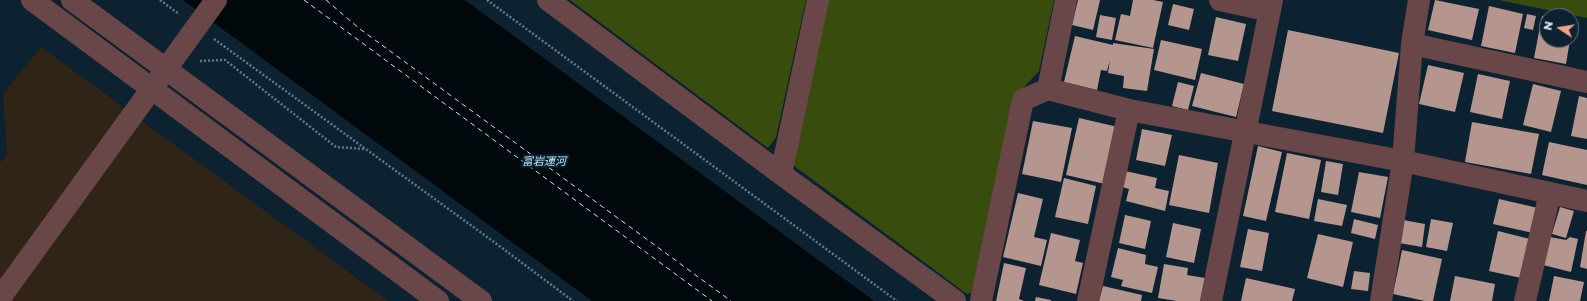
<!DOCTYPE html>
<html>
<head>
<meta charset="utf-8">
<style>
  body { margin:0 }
  #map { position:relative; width:1587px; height:301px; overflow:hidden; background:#0d2230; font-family:Montserrat,sans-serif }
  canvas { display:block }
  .north { position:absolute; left:1539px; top:8px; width:40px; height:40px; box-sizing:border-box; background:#0d2230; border:1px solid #60727e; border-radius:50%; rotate:282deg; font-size:11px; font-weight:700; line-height:16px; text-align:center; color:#ddeaf4 }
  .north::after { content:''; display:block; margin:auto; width:14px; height:18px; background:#f59d8f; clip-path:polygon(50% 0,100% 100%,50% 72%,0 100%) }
</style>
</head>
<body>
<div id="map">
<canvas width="1587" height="301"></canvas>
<div class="north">N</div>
</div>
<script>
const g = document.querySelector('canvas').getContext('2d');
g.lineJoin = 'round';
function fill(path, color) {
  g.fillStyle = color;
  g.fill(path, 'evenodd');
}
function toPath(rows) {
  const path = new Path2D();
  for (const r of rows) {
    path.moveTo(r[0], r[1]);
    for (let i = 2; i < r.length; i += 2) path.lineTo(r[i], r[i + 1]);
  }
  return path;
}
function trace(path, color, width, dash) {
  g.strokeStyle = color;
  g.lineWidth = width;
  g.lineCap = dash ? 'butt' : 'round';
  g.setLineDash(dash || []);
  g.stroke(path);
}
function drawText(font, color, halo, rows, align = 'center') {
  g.font = font + ' Montserrat,"Noto Sans JP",sans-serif';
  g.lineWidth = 4;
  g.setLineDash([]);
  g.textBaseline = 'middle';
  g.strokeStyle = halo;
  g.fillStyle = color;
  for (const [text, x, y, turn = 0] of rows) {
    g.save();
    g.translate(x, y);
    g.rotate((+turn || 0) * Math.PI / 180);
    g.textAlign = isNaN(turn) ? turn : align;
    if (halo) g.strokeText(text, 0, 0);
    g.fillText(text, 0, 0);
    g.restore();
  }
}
const industrial = toPath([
  [41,47,388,301,0,301,0,163,7,153,3,94]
]);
const green = toPath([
  [570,0,806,0,776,137,768,148],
  [827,0,1054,0,1039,71,1015,97,974,292,967,294,793,165],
  [1499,0,1587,0,1587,18]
]);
const water = toPath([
  [183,0,465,0,874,301,592,301]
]);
const ferry = toPath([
  [304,0,712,301],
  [326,0,360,29,731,301]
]);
const building = toPath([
  [1078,0,1100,0,1093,30,1072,25],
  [1133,0,1153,0,1163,2,1153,48,1115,40,1121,14,1130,16],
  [1435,0,1479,9,1472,40,1428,30],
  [1173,4,1194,9,1189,30,1168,25],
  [1489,6,1523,14,1515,53,1481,46],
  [1527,14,1536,16,1533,30,1524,28],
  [1100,15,1116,18,1112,40,1096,37],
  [1542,16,1547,17,1547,40,1570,40,1566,64,1534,58],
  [1216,17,1246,24,1238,61,1208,55],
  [1571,22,1574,23,1572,33,1571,33],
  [1288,30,1399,53,1383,133,1272,111],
  [1075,36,1113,45,1113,43,1154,49,1147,91,1123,88,1124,76,1108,73,1110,60,1107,71,1101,70,1097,90,1064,82],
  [1161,40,1202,49,1195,80,1154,70],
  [1428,65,1464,73,1455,112,1419,104],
  [1201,73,1244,84,1236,117,1192,106],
  [1478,74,1510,81,1502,119,1470,112],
  [1178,82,1194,86,1188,110,1172,106],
  [1533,84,1561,91,1551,132,1523,125],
  [1579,96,1587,98,1587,139,1571,136],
  [1079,118,1118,127,1105,184,1066,175],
  [1033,121,1072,128,1061,182,1022,174],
  [1472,122,1539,134,1531,174,1465,162],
  [1142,129,1172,135,1165,166,1136,160],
  [1549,142,1587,150,1587,185,1542,175],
  [1258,146,1282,152,1266,221,1243,216],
  [1287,153,1321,160,1309,219,1275,212],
  [1179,155,1218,163,1209,213,1169,205],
  [1326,161,1343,164,1338,195,1321,192],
  [1125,171,1157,178,1155,188,1169,191,1165,211,1126,201,1129,189,1122,187],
  [1359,172,1388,177,1380,218,1351,212],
  [1064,178,1096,186,1088,224,1055,217],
  [1018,193,1043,199,1034,237,1047,240,1041,266,1003,257],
  [1318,199,1347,205,1342,226,1314,221],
  [1499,199,1538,208,1533,233,1493,224],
  [1560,207,1574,211,1566,238,1552,234],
  [1125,215,1151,221,1145,249,1119,243],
  [1354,219,1378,225,1375,239,1351,233],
  [1431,219,1453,223,1447,251,1426,247],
  [1403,220,1425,224,1422,247,1399,243],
  [1173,223,1201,229,1194,263,1166,257],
  [1248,229,1269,233,1262,271,1240,267],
  [1498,231,1530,239,1521,278,1489,271],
  [1586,231,1587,231,1587,269,1580,267],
  [1051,233,1080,240,1075,261,1083,263,1076,294,1039,285],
  [1318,234,1353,242,1343,287,1307,278],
  [1550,237,1566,240,1570,237,1578,239,1571,272,1543,265],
  [1118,248,1146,255,1145,264,1158,267,1152,293,1121,286,1123,280,1111,277],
  [1402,250,1442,259,1433,301,1425,301,1393,294],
  [1004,263,1026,268,1019,299,1024,301,996,301],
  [1164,264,1188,268,1187,275,1205,278,1201,301,1177,301,1158,298],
  [1354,271,1370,273,1368,291,1351,289],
  [1455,276,1495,284,1492,301,1450,301],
  [1554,276,1584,282,1580,301,1549,301],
  [1246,278,1295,289,1292,301,1241,301],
  [1103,286,1142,295,1141,301,1099,301],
  [1036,297,1051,300,1051,301,1035,301]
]);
const path = toPath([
  [160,0,179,14],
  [487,0,897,301],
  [214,39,494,242,573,301],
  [200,61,225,60,336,147,365,149]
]);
const minor = toPath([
  [32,0,438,301],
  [72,0,481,301],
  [548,0,781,174,955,301],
  [1220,0,1270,11],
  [1412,44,1587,82],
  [1048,89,1066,0],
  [781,174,818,0],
  [0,298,216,0],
  [981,301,1023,100,1048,89,1129,110,1403,161,1587,201],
  [1088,301,1129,110],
  [1211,301,1272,0],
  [1381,301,1403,161,1412,44,1419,0],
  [1525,301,1550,193]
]);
const waterNames = [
  ["富岩運河",544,162]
];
fill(industrial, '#302416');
fill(green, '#384d0d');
fill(water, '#00080c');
trace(ferry, '#bbeafc', 1, [5, 4]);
fill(building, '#b5968e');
trace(path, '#657783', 2.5, [2, 2]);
trace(minor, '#694647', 22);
drawText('italic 11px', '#bbeafc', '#0d2230', waterNames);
</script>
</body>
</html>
